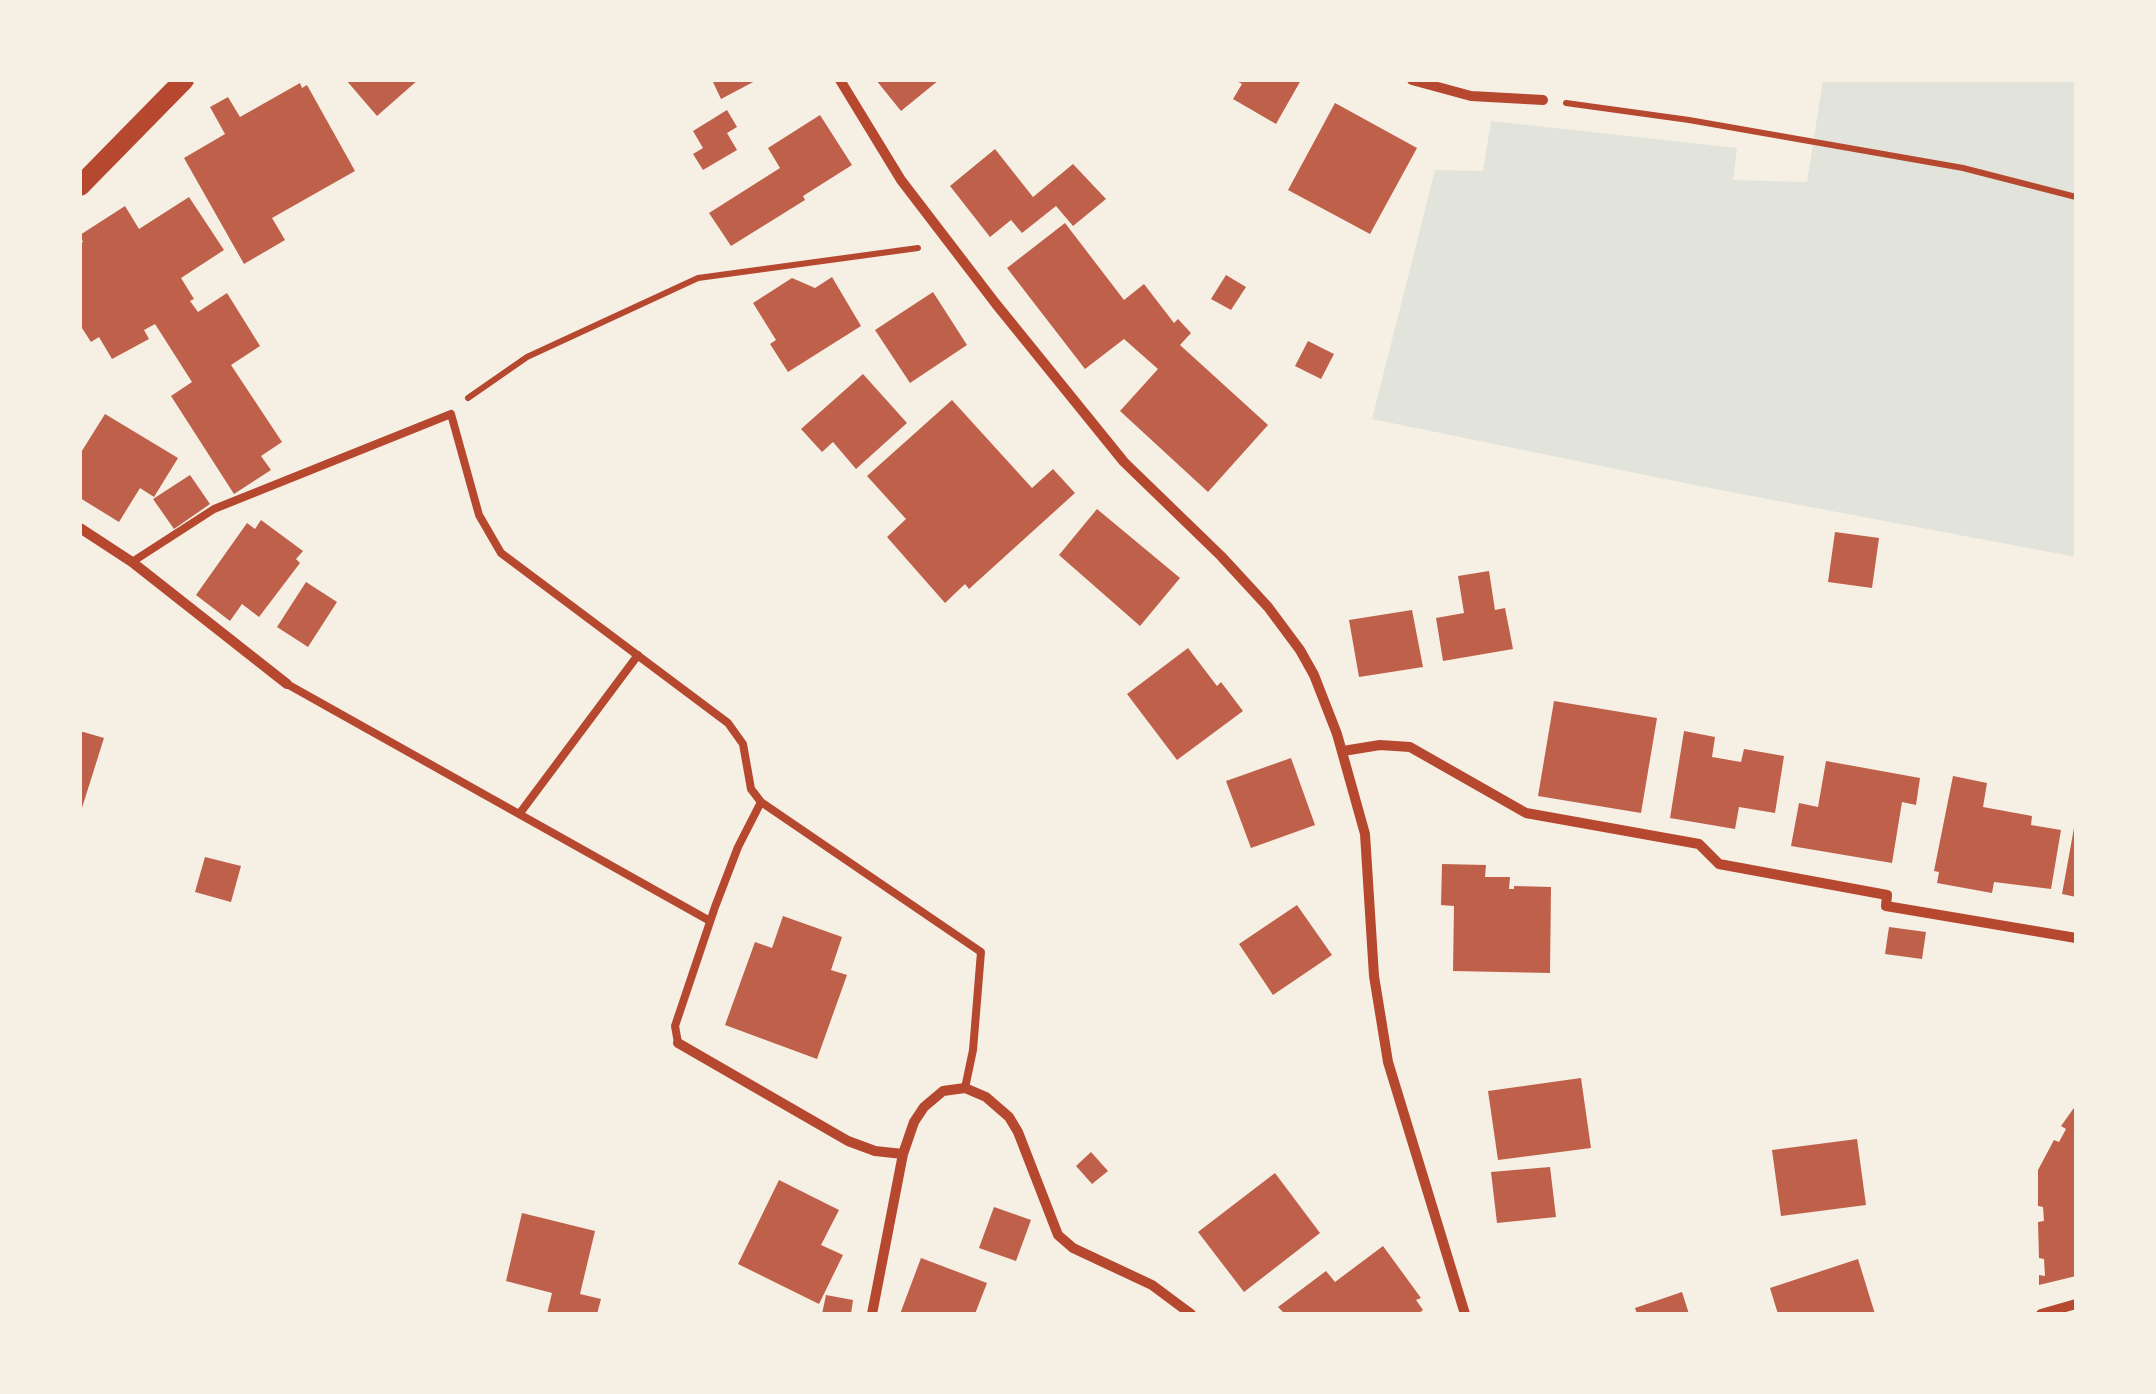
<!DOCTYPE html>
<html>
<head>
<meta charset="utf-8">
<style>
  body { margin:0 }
  #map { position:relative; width:2156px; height:1394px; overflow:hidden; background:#f6efe4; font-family:Inter,sans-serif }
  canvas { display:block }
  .frame { position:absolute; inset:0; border:82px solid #f6efe4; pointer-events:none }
</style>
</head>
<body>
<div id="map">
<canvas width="2156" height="1394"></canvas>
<div class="frame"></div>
</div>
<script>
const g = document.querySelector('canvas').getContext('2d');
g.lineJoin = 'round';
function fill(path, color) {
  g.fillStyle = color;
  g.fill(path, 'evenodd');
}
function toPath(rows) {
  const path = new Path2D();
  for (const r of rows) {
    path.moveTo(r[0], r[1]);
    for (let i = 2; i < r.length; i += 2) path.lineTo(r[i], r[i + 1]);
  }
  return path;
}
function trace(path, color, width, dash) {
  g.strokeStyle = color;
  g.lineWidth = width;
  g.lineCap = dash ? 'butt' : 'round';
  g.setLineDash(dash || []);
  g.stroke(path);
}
const green = toPath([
  [1823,80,2076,80,2076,557,1704,487,1372,419,1435,170,1483,171,1491,121,1737,148,1733,180,1807,182]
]);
const building = toPath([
  [346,80,418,80,377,116],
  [712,80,757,80,721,99],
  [876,80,939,80,901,111],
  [1235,80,1301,80,1276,124,1233,99,1242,84],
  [300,83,302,88,307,85,355,171,272,218,285,240,244,264,184,158,225,134,210,107,228,97,240,117],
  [1335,103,1417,148,1370,234,1288,190],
  [727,110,737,127,727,133,737,150,703,170,693,154,703,148,693,131],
  [820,115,852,165,803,196,805,200,731,246,709,213,780,168,768,148],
  [995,149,1033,197,1073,164,1106,199,1073,226,1056,206,1022,233,1011,220,990,237,950,186],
  [189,197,224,250,181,278,194,299,190,301,198,312,227,293,260,346,231,365,282,442,261,456,271,470,234,494,171,396,192,382,155,324,144,330,149,339,112,359,99,337,91,342,80,325,80,244,83,242,80,235,125,206,139,229],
  [1065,223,1124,300,1144,284,1174,323,1178,319,1191,333,1180,345,1268,425,1208,492,1120,411,1158,369,1124,339,1085,369,1007,268],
  [1226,275,1246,287,1231,310,1211,299],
  [832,277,861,326,788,372,770,344,776,340,753,303,792,278,815,288],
  [933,292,967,345,910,383,875,330],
  [1308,341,1334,354,1321,379,1295,366],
  [863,374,907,423,856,469,833,442,822,452,801,429],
  [952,400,1032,488,1053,469,1075,493,969,589,965,584,945,603,887,537,906,519,867,476],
  [105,414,178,458,154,497,140,488,119,522,80,498,80,454],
  [190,475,210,504,174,529,153,499],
  [1097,509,1180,578,1140,626,1059,555],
  [261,520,303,551,296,559,300,563,259,617,242,604,230,621,196,595,247,523,255,529],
  [1835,532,1879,538,1872,588,1828,582],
  [1489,571,1495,610,1505,608,1513,649,1443,661,1436,618,1464,613,1458,576],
  [306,582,337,602,308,647,277,627],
  [1412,610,1423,667,1359,677,1349,620],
  [1188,648,1217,686,1221,682,1243,711,1177,760,1127,694],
  [1554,701,1657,718,1641,813,1538,796],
  [80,731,104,738,81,811,80,811],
  [1684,731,1715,737,1712,757,1741,762,1744,749,1784,756,1775,813,1739,807,1735,829,1670,818],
  [1291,758,1315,825,1251,848,1226,781],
  [1826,761,1920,778,1916,805,1902,802,1892,863,1791,846,1799,803,1818,807],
  [1953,776,1987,783,1983,807,2032,816,2031,825,2061,830,2051,889,1994,882,1992,893,1937,883,1939,872,1934,871],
  [2074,828,2076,828,2076,897,2062,894],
  [205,857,241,866,231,902,195,892],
  [1442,864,1486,865,1485,877,1510,877,1509,889,1514,889,1514,886,1551,887,1550,973,1453,971,1454,906,1441,905],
  [1297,905,1332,955,1273,995,1239,944],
  [783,916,842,937,831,970,847,975,817,1059,725,1025,755,942,772,948],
  [1889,927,1926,932,1922,959,1885,954],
  [1581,1078,1591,1148,1498,1160,1488,1091],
  [2076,1105,2076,1276,2039,1285,2039,1275,2045,1276,2044,1259,2039,1258,2038,1222,2044,1221,2043,1207,2038,1206,2038,1170,2054,1140,2059,1142,2066,1129,2061,1126],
  [1857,1139,1866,1205,1781,1216,1772,1150],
  [1091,1152,1108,1171,1092,1184,1076,1166],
  [1550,1167,1556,1217,1497,1223,1491,1172],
  [1275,1173,1320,1233,1244,1292,1198,1232],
  [779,1180,839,1210,821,1245,843,1255,819,1304,738,1264],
  [994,1207,1031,1220,1016,1261,979,1248],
  [522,1213,595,1231,580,1294,601,1299,597,1314,547,1314,552,1293,506,1281],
  [1383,1246,1421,1298,1416,1300,1423,1310,1418,1314,1285,1314,1278,1307,1326,1271,1335,1282],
  [921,1258,987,1283,975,1314,900,1314],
  [1858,1259,1875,1314,1778,1314,1770,1288],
  [1682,1292,1689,1314,1637,1314,1635,1308],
  [826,1295,853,1300,851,1314,822,1314]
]);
const path = toPath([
  [1566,103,1689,120,1963,168,2076,197],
  [468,398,527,357,698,278,918,248]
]);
const service = toPath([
  [132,562,214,509,451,414,479,515,501,553,728,723,743,744,751,789,761,802,981,952,973,1050,965,1088],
  [287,684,710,921],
  [520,813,638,655],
  [678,1043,675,1026,715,907,738,847,761,802]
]);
const minor = toPath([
  [840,80,901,180,996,304,1124,462,1221,556,1268,607,1300,650,1314,675,1337,734,1365,834,1374,976,1388,1062,1465,1314],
  [1412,80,1471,96,1543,100],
  [80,528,132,562,287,684],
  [1343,751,1380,745,1410,747,1526,813,1699,844,1719,864,1887,895,1886,906,2076,938],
  [678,1043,848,1141,875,1151,903,1154,914,1122,924,1107,943,1091,965,1088,986,1097,1009,1117,1018,1132,1058,1235,1073,1248,1152,1285,1191,1314],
  [872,1314,903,1154],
  [2041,1314,2076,1304]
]);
const secondary = toPath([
  [80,186,184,80]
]);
fill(green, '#e2e4dc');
fill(building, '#bf614a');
trace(path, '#b5482f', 6);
trace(service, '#b5482f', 8);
trace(minor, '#b5482f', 10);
trace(secondary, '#b5482f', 20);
</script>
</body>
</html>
